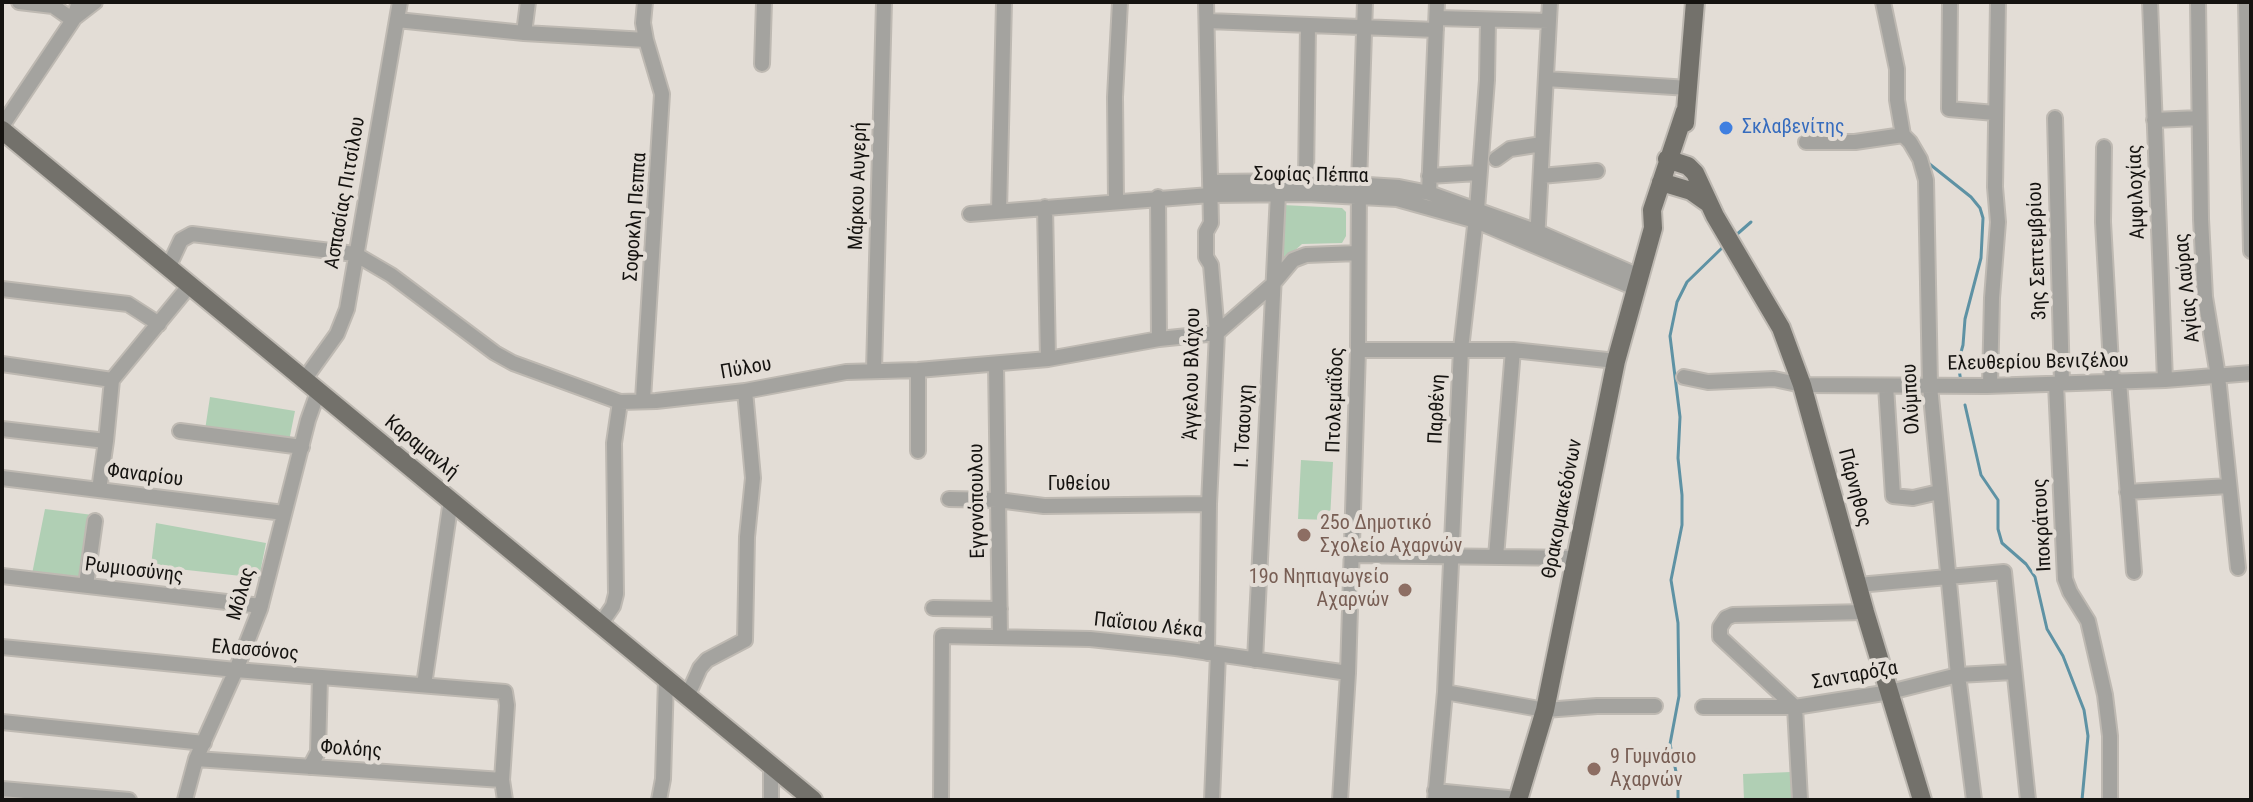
<!DOCTYPE html>
<html>
<head>
<meta charset="utf-8">
<style>
  body { margin:0 }
  #map { position:relative; width:2253px; height:802px; overflow:hidden; background:#e3ddd6; font-family:"Roboto Condensed",sans-serif }
  canvas { display:block }
  .frame { position:absolute; inset:0; border:4px solid #151310; pointer-events:none }
</style>
</head>
<body>
<div id="map">
<canvas width="2253" height="802"></canvas>
<div class="frame"></div>
</div>
<script>
const g = document.querySelector('canvas').getContext('2d');
g.lineJoin = 'round';
function fill(path, color) {
  g.fillStyle = color;
  g.fill(path, 'evenodd');
}
function toPath(rows) {
  const path = new Path2D();
  for (const r of rows) {
    path.moveTo(r[0], r[1]);
    for (let i = 2; i < r.length; i += 2) path.lineTo(r[i], r[i + 1]);
  }
  return path;
}
function trace(path, color, width, dash) {
  g.strokeStyle = color;
  g.lineWidth = width;
  g.lineCap = dash ? 'butt' : 'round';
  g.setLineDash(dash || []);
  g.stroke(path);
}
function drawText(font, color, halo, rows, align = 'center') {
  g.font = font + ' "Roboto Condensed",sans-serif';
  g.lineWidth = 8;
  g.setLineDash([]);
  g.textBaseline = 'middle';
  g.strokeStyle = halo;
  g.fillStyle = color;
  for (const [text, x, y, turn = 0] of rows) {
    g.save();
    g.translate(x, y);
    g.rotate((+turn || 0) * Math.PI / 180);
    g.textAlign = isNaN(turn) ? turn : align;
    if (halo) g.strokeText(text, 0, 0);
    g.fillText(text, 0, 0);
    g.restore();
  }
}
const green = toPath([
  [1283,205,1342,208,1346,212,1346,236,1342,243,1302,244,1280,264],
  [210,397,295,411,289,441,205,430],
  [1301,460,1333,462,1330,520,1298,519],
  [45,509,93,515,83,580,32,574],
  [156,523,266,543,259,578,151,566],
  [1791,772,1794,800,1744,800,1743,774]
]);
const stream = toPath([
  [1927,162,1971,197,1980,208,1983,218,1981,258,1965,319,1963,345,1958,363,1961,382],
  [1735,236,1751,222],
  [1965,405,1981,475,1998,500,1998,529,2002,543,2026,564,2035,577,2047,629,2063,656,2084,710,2088,736,2082,800],
  [1678,800,1678,781,1670,744,1679,696,1678,623,1671,580,1682,525,1682,495,1678,458,1680,417,1670,336,1677,302,1687,282,1723,247]
]);
const minor = toPath([
  [19,2,53,6,73,20],
  [1206,2,1211,223,1206,232,1206,257,1211,265,1217,333,1209,504,1207,653],
  [1883,2,1897,69,1897,100,1903,135,1910,142,1920,159,1926,180,1930,386,1958,675,1974,800],
  [1950,2,1949,109,1995,113],
  [2150,2,2165,380],
  [2198,2,2201,219,2205,297,2218,376,2238,568],
  [2246,2,2251,251],
  [1437,18,1549,21],
  [73,19,95,2],
  [397,20,524,33,646,40],
  [1208,21,1436,30],
  [524,33,528,2],
  [762,64,764,2],
  [1546,79,1689,88],
  [2055,118,2062,384],
  [2154,120,2199,118],
  [2,126,73,20,79,2],
  [1806,142,1855,142,1903,135],
  [2104,147,2103,222,2112,382],
  [1496,159,1510,149,1542,144],
  [1429,176,1478,173],
  [1541,176,1597,171],
  [1306,181,1308,25],
  [1210,182,1306,181,1399,187,1429,193,1538,232,1639,276],
  [1429,193,1437,2],
  [1158,197,1159,339],
  [1116,201,1115,97,1120,2],
  [1045,207,1048,359],
  [999,211,1004,2],
  [970,214,1210,195,1307,194,1397,199,1476,221,1635,288],
  [1537,241,1550,2],
  [168,268,181,240,192,234,355,254,391,275,495,353,513,363,620,402,656,401,745,391,846,372,918,370,1048,359,1159,339,1217,333,1272,285,1293,260,1306,255,1358,253],
  [2,289,128,304,159,324],
  [1358,350,1513,350,1616,361],
  [2,364,112,380],
  [996,364,1000,637],
  [874,370,884,2],
  [918,370,918,451],
  [1684,377,1708,382,1774,379,1802,385,1987,386,2165,380,2251,373],
  [304,380,337,334,347,309,400,2],
  [2119,381,2134,572],
  [2056,384,2065,579,2070,592,2088,621,2105,695,2110,736,2110,800],
  [1990,385,1992,298,1998,222,1995,187,1998,2],
  [1886,386,1893,496,1913,498,1939,492],
  [643,399,662,94,646,40,643,23,645,2],
  [2,429,106,441,99,490],
  [180,431,302,447],
  [106,441,112,380,190,285],
  [2,478,284,513],
  [2127,492,2229,486],
  [949,499,998,500,1044,506,1209,504],
  [1351,555,1575,558],
  [1496,557,1513,350],
  [2,576,261,606],
  [86,585,95,521],
  [1858,585,2004,572,2028,800],
  [933,608,1000,609],
  [600,625,613,606,616,594,614,443,620,402],
  [2,647,236,670,505,692,507,705,502,780,505,800],
  [1255,660,1278,194],
  [424,685,451,500],
  [1445,692,1545,710,1597,706,1655,706],
  [687,697,700,668,707,660,745,640,747,537,753,478,745,391],
  [1703,707,1795,707,1890,692,1958,675,2013,672],
  [2,722,204,743],
  [196,759,502,780],
  [771,765,771,800],
  [310,767,318,752,320,677],
  [2,789,129,800],
  [1435,791,1518,799],
  [185,800,196,759,236,670,260,609,308,420,318,392],
  [659,800,663,779,666,679],
  [941,800,942,636,1090,639,1176,648,1348,673],
  [1212,800,1218,654],
  [1340,800,1348,673,1358,350,1359,184,1365,2],
  [1435,800,1445,692,1461,349,1477,209,1487,80,1488,20],
  [1800,800,1795,707,1720,637,1720,627,1726,618,1733,615,1865,612]
]);
const major = toPath([
  [1685,123,1695,2],
  [2,130,813,800],
  [1667,159,1688,166,1695,173,1715,216,1781,328,1802,385,1865,612,1922,800],
  [1661,182,1691,191,1708,203],
  [1518,800,1545,710,1616,361,1653,228,1652,210,1685,111]
]);
const markers = [
  [1726,128,8,"#3f7fe0"],
  [1304,535,8,"#8d6e63"],
  [1405,590,8,"#8d6e63"],
  [1594,769,8,"#8d6e63"]
];
const shopNames = [
  ["Σκλαβενίτης",1742,128]
];
const streetNames = [
  ["Σοφίας Πέππα",1311,176,1],
  ["Μάρκου Αυγερή",859,186,-88],
  ["Αμφιλοχίας",2137,192,-92],
  ["Ασπασίας Πιτσίλου",346,193,-80],
  ["Σοφοκλη Πεππα",636,217,-86],
  ["3ης Σεπτεμβρίου",2038,251,-92],
  ["Αγίας Λαύρας",2188,288,-96],
  ["Ελευθερίου Βενιζέλου",2038,363,-1],
  ["Πύλου",746,369,-10],
  ["Άγγελου Βλάχου",1193,374,-89],
  ["Ολύμπου",1912,399,-93],
  ["Πτολεμαΐδος",1336,400,-88],
  ["Παρθένη",1438,409,-87],
  ["Ι. Τσαουχη",1245,426,-87],
  ["Καραμανλή",421,448,39],
  ["Φαναρίου",145,476,7],
  ["Γυθείου",1079,485],
  ["Πάρνηθος",1854,488,75],
  ["Εγγονόπουλου",978,501,-91],
  ["Θρακομακεδόνων",1563,509,-79],
  ["Ιποκράτους",2043,525,-93],
  ["Ρωμιοσύνης",134,571,7],
  ["Μόλας",242,594,-74],
  ["Παΐσιου Λέκα",1148,626,6],
  ["Ελασσόνος",255,651,5],
  ["Σανταρόζα",1855,676,-10],
  ["Φολόης",351,750,4]
];
const educationNames = [
  ["25ο Δημοτικό",1320,524],
  ["Σχολείο Αχαρνών",1320,547],
  ["19ο Νηπιαγωγείο",1389,578,"right"],
  ["Αχαρνών",1389,601,"right"],
  ["9 Γυμνάσιο",1610,758],
  ["Αχαρνών",1610,781]
];
fill(green, '#b0cfb4');
trace(stream, '#5e92a4', 3);
trace(minor, '#beb9b2', 18);
trace(major, '#beb9b2', 22);
trace(minor, '#a4a39f', 14);
trace(major, '#73716b', 18);
for (const [x, y, r, color] of markers) {
  const dot = new Path2D();
  dot.arc(x, y, r, 0, 2 * Math.PI);
  g.fillStyle = color;
  g.fill(dot);
  trace(dot, '#e3ddd6', 3);
}
drawText('20px', '#366cbe', '#e3ddd6', shopNames, 'left');
drawText('20px', '#151310', '#e3ddd6', streetNames);
drawText('20px', '#785e54', '#e3ddd6', educationNames, 'left');
</script>
</body>
</html>
